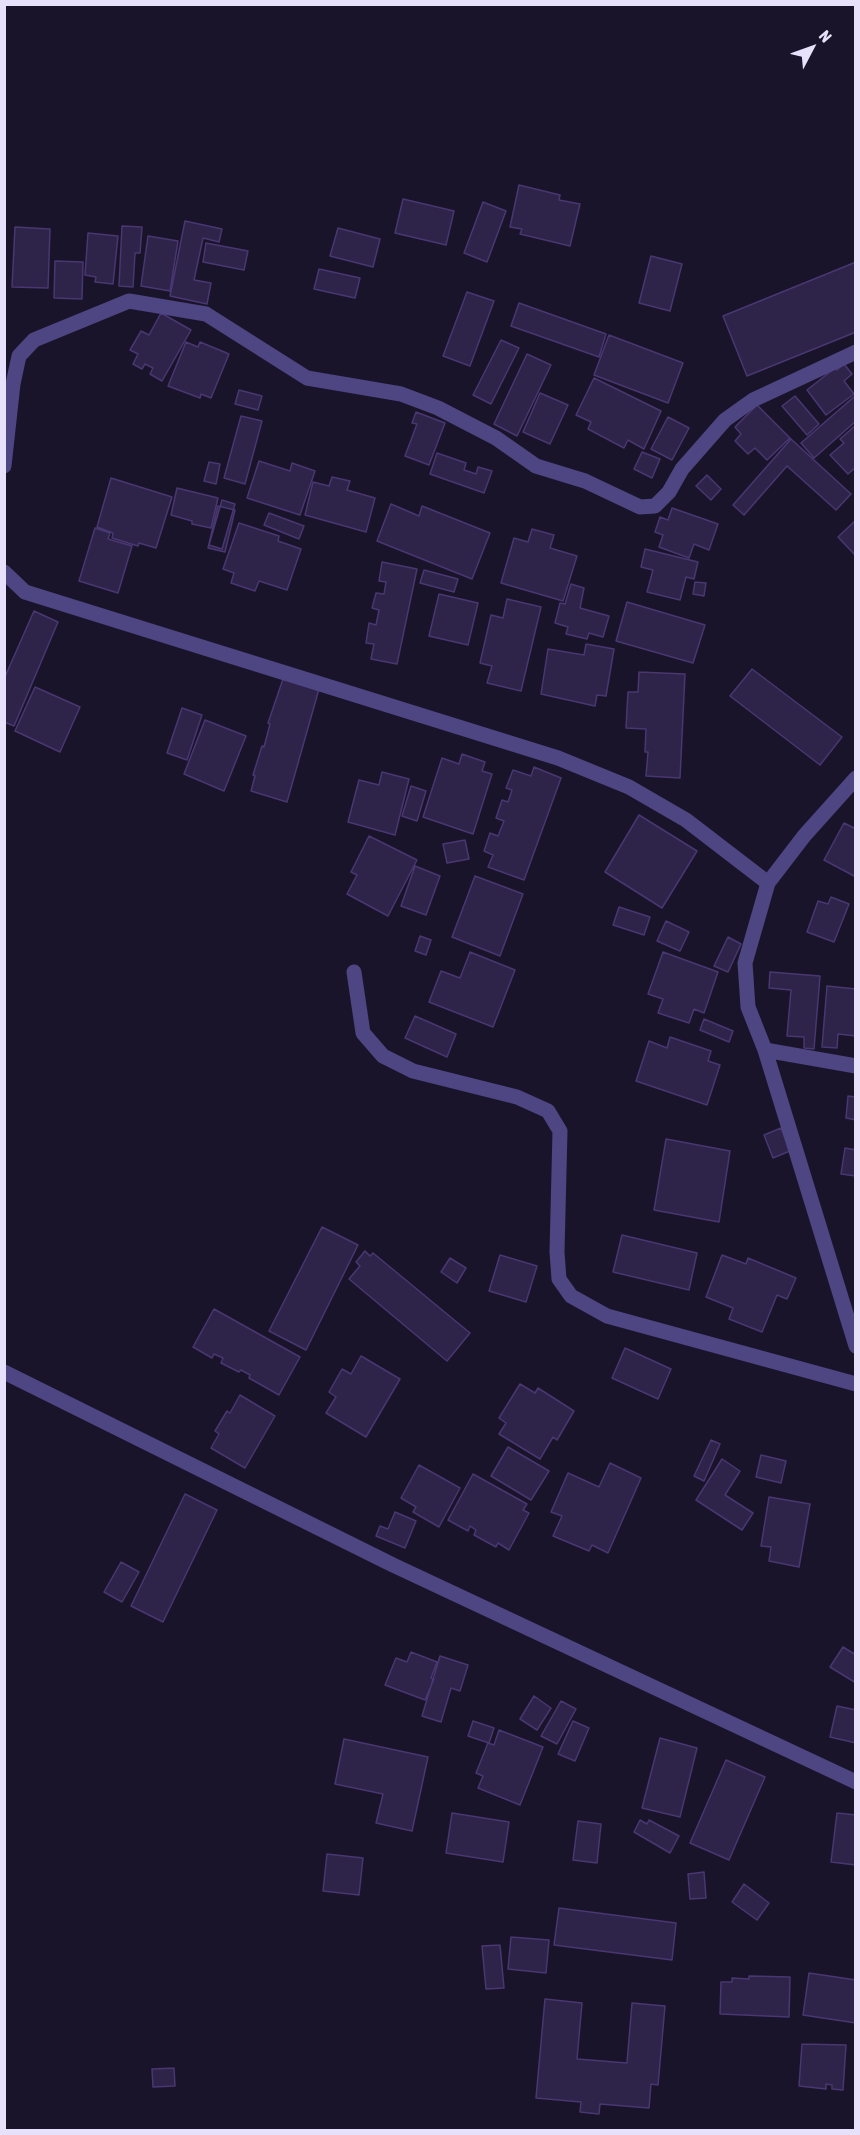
<!DOCTYPE html>
<html>
<head>
<meta charset="utf-8">
<style>
  body { margin:0 }
  #map { position:relative; width:860px; height:2135px; overflow:hidden; background:#1a142a; font-family:"Asap Condensed",sans-serif }
  canvas { display:block }
  .frame { position:absolute; inset:0; border:6px solid #e7e1fb; pointer-events:none }
  .north { position:absolute; left:782px; top:18px; width:60px; height:60px; -webkit-text-stroke:4px #1a142a; paint-order:stroke; rotate:49deg; font-size:16px; font-weight:700; line-height:24px; text-align:center; color:#e7e1fb }
  .north::after { content:''; display:block; margin:auto; width:21px; height:27px; background:#e7e1fb; clip-path:polygon(50% 0,100% 100%,50% 72%,0 100%) }
</style>
</head>
<body>
<div id="map">
<canvas width="860" height="2135"></canvas>
<div class="frame"></div>
<div class="north">N</div>
</div>
<script>
const g = document.querySelector('canvas').getContext('2d');
g.lineJoin = 'round';
function fill(path, color) {
  g.fillStyle = color;
  g.fill(path, 'evenodd');
}
function toPath(rows) {
  const path = new Path2D();
  for (const r of rows) {
    path.moveTo(r[0], r[1]);
    for (let i = 2; i < r.length; i += 2) path.lineTo(r[i], r[i + 1]);
  }
  return path;
}
function trace(path, color, width, dash) {
  g.strokeStyle = color;
  g.lineWidth = width;
  g.lineCap = dash ? 'butt' : 'round';
  g.setLineDash(dash || []);
  g.stroke(path);
}
const building = toPath([
  [519,185,560,195,559,200,580,204,570,246,520,234,522,229,510,227,519,185],
  [403,199,454,211,446,245,395,233,403,199],
  [483,202,506,211,487,262,464,253,483,202],
  [185,221,222,229,219,242,203,238,194,280,211,283,207,304,170,296,185,221],
  [122,226,142,227,140,253,135,253,133,287,119,286,122,226],
  [15,227,50,229,48,288,12,287,15,227],
  [338,228,380,239,373,267,330,256,338,228],
  [88,233,118,236,113,284,95,282,96,277,85,275,88,233],
  [148,236,178,241,170,291,141,286,148,236],
  [206,243,248,251,244,270,203,262,206,243],
  [651,256,682,264,670,311,639,303,651,256],
  [55,261,83,262,82,299,54,298,55,261],
  [856,262,856,332,747,376,723,316,856,262],
  [319,269,360,278,355,298,314,289,319,269],
  [467,292,494,301,470,366,443,356,467,292],
  [519,303,606,334,599,357,511,326,519,303],
  [161,313,191,330,162,381,150,374,153,368,145,364,142,369,133,364,138,354,130,350,141,331,149,335,161,313],
  [609,335,683,363,668,403,594,375,609,335],
  [501,340,519,348,491,404,473,395,501,340],
  [186,342,198,347,200,342,229,354,211,398,201,394,200,398,168,386,186,342],
  [527,354,551,365,517,436,494,424,527,354],
  [844,364,852,374,844,381,854,394,826,415,807,390,835,368,837,370,844,364],
  [594,378,661,411,644,449,628,440,624,448,588,429,591,422,576,415,594,378],
  [239,390,262,396,258,410,235,404,239,390],
  [540,393,568,405,550,444,523,432,540,393],
  [856,395,856,421,814,458,801,443,856,395],
  [795,396,819,424,807,435,782,406,795,396],
  [757,405,790,438,767,460,755,448,748,454,735,441,741,434,735,427,757,405],
  [416,412,445,423,429,465,405,456,417,424,412,423,416,412],
  [241,416,262,421,245,484,224,478,241,416],
  [668,417,689,428,672,460,651,449,668,417],
  [856,425,856,467,848,474,830,455,844,443,840,439,856,425],
  [791,439,851,494,836,510,787,466,744,515,733,505,791,439],
  [642,452,660,459,652,478,634,469,642,452],
  [437,453,466,463,464,470,476,474,478,467,492,471,484,493,430,474,437,453],
  [259,461,290,471,292,463,315,471,300,515,247,498,259,461],
  [209,462,220,464,216,484,204,481,209,462],
  [707,475,721,489,711,500,696,486,707,475],
  [332,477,350,481,347,490,375,498,366,532,305,515,313,482,329,486,332,477],
  [111,478,172,497,156,548,139,543,138,546,112,538,113,533,97,527,111,478],
  [177,488,218,498,211,528,192,524,192,521,171,515,177,488],
  [222,500,235,504,222,549,209,545,222,500],
  [391,504,419,516,422,506,490,533,472,579,377,541,391,504],
  [218,506,235,510,225,552,208,548,218,506],
  [672,508,718,524,709,550,694,544,689,558,659,547,663,535,655,532,660,517,668,520,672,508],
  [269,513,304,526,299,539,264,525,269,513],
  [856,520,856,555,855,555,838,537,856,520],
  [239,523,279,536,278,541,301,549,287,590,259,581,255,591,231,583,234,573,223,569,239,523],
  [95,528,110,533,108,539,132,546,118,593,79,581,95,528],
  [532,529,554,535,550,548,577,556,563,601,501,583,514,538,528,542,532,529],
  [645,549,698,562,694,579,686,577,680,600,647,592,653,570,641,567,645,549],
  [382,562,417,569,397,664,371,659,374,644,366,643,369,623,376,625,379,610,372,608,376,593,384,594,386,582,379,581,382,562],
  [424,570,458,579,454,592,420,583,424,570],
  [695,582,706,583,704,596,693,594,695,582],
  [571,584,584,588,580,608,609,616,603,637,589,633,587,639,566,634,568,627,555,623,560,603,565,604,571,584],
  [439,594,478,603,468,645,429,636,439,594],
  [507,599,541,607,521,691,487,683,492,666,480,663,491,615,503,618,507,599],
  [627,602,705,625,693,663,616,641,627,602],
  [34,611,58,622,14,726,4,722,4,679,34,611],
  [586,644,614,649,606,696,597,695,595,706,541,694,548,649,584,655,586,644],
  [752,669,842,737,820,765,730,696,752,669],
  [639,672,685,674,680,778,646,776,648,752,645,752,646,729,626,728,628,692,638,692,639,672],
  [283,679,319,689,287,802,251,791,255,776,253,775,262,746,264,747,270,724,268,723,283,679],
  [35,687,80,707,60,752,15,731,35,687],
  [182,708,202,715,187,760,167,753,182,708],
  [205,720,246,736,224,791,184,774,205,720],
  [462,754,485,762,482,771,492,774,473,834,423,817,442,758,459,764,462,754],
  [534,767,561,778,524,880,488,867,493,855,484,851,490,833,498,836,504,821,496,818,502,800,508,802,512,790,506,788,513,770,531,776,534,767],
  [382,772,409,779,395,835,348,822,359,780,379,785,382,772],
  [411,786,426,791,417,821,402,816,411,786],
  [639,815,697,851,662,908,605,872,639,815],
  [844,823,856,829,856,877,824,860,844,823],
  [369,836,417,860,388,916,347,894,357,875,351,872,369,836],
  [465,840,469,859,447,863,443,844,465,840],
  [415,866,440,876,426,915,401,906,415,866],
  [475,876,523,894,500,956,452,937,475,876],
  [831,897,849,904,834,942,807,932,818,901,828,904,831,897],
  [619,907,650,917,644,935,613,925,619,907],
  [666,921,689,932,680,951,657,941,666,921],
  [420,936,431,940,426,955,415,951,420,936],
  [728,937,741,944,728,972,714,966,728,937],
  [470,952,515,970,493,1027,429,1002,441,971,460,978,470,952],
  [663,952,718,972,704,1013,694,1009,689,1023,658,1013,663,999,648,994,663,952],
  [770,972,820,976,814,1049,804,1048,804,1037,787,1036,791,990,769,988,770,972],
  [827,986,856,989,856,1036,838,1034,837,1048,822,1047,827,986],
  [415,1016,456,1034,447,1057,405,1038,415,1016],
  [704,1019,733,1031,729,1042,700,1030,704,1019],
  [670,1037,711,1051,708,1061,720,1065,707,1105,636,1081,649,1041,667,1048,670,1037],
  [848,1096,856,1097,856,1120,846,1118,848,1096],
  [781,1128,790,1151,773,1158,764,1135,781,1128],
  [666,1139,730,1151,719,1222,654,1210,666,1139],
  [845,1148,856,1150,856,1176,841,1174,845,1148],
  [322,1227,358,1245,306,1350,269,1331,322,1227],
  [622,1235,697,1253,689,1290,613,1272,622,1235],
  [365,1251,370,1256,373,1253,470,1333,447,1361,349,1279,360,1266,356,1262,365,1251],
  [500,1255,537,1266,526,1302,489,1291,500,1255],
  [722,1255,746,1264,748,1258,796,1278,787,1299,777,1295,762,1332,729,1319,733,1308,706,1297,722,1255],
  [450,1258,466,1268,457,1283,441,1272,450,1258],
  [214,1309,300,1357,279,1395,249,1378,250,1375,241,1370,239,1372,221,1363,223,1358,214,1354,212,1358,193,1347,214,1309],
  [625,1348,671,1369,658,1399,612,1378,625,1348],
  [361,1356,400,1379,366,1437,326,1413,336,1397,329,1392,342,1369,351,1374,361,1356],
  [520,1384,535,1393,538,1388,574,1411,557,1440,553,1437,540,1459,499,1434,506,1423,499,1418,520,1384],
  [240,1395,275,1416,245,1468,211,1448,219,1434,215,1431,227,1411,230,1413,240,1395],
  [711,1440,720,1444,704,1481,694,1476,711,1440],
  [508,1447,549,1471,531,1500,491,1476,508,1447],
  [761,1455,786,1461,781,1483,756,1477,761,1455],
  [722,1459,740,1471,725,1495,753,1513,742,1530,696,1500,722,1459],
  [610,1463,641,1478,608,1553,592,1545,589,1551,553,1536,562,1516,551,1512,568,1473,599,1487,610,1463],
  [419,1465,460,1488,439,1527,413,1512,416,1507,401,1498,419,1465],
  [473,1474,527,1504,523,1510,529,1513,509,1550,498,1543,496,1547,474,1535,476,1530,470,1526,468,1531,448,1520,473,1474],
  [185,1494,217,1510,163,1622,131,1606,185,1494],
  [769,1497,810,1504,799,1567,769,1561,771,1547,761,1546,769,1497],
  [395,1512,416,1521,405,1548,376,1536,380,1526,388,1529,395,1512],
  [121,1562,139,1572,122,1602,104,1592,121,1562],
  [843,1647,856,1655,856,1683,830,1667,843,1647],
  [411,1652,437,1662,431,1678,434,1679,425,1700,385,1685,396,1658,407,1662,411,1652],
  [440,1656,468,1665,460,1691,451,1688,441,1722,422,1716,440,1656],
  [534,1696,551,1708,537,1730,520,1719,534,1696],
  [561,1701,576,1709,557,1744,541,1736,561,1701],
  [837,1706,856,1710,856,1743,830,1737,837,1706],
  [473,1721,494,1728,489,1743,468,1736,473,1721],
  [573,1721,589,1728,575,1761,558,1754,573,1721],
  [499,1730,543,1747,520,1805,478,1788,483,1776,476,1773,488,1743,494,1745,499,1730],
  [660,1738,697,1748,680,1817,642,1808,660,1738],
  [344,1739,428,1757,412,1831,376,1823,383,1794,335,1784,344,1739],
  [726,1760,765,1777,729,1860,690,1843,726,1760],
  [452,1813,509,1822,503,1862,446,1853,452,1813],
  [837,1813,856,1815,856,1865,831,1862,837,1813],
  [640,1820,647,1824,649,1820,679,1836,670,1853,634,1832,640,1820],
  [578,1821,601,1824,597,1863,573,1860,578,1821],
  [327,1854,363,1858,359,1895,323,1891,327,1854],
  [704,1872,706,1898,690,1899,688,1874,704,1872],
  [744,1884,769,1903,757,1920,732,1902,744,1884],
  [559,1908,676,1923,672,1960,554,1945,559,1908],
  [511,1937,549,1940,546,1973,508,1969,511,1937],
  [500,1945,504,1988,486,1989,482,1946,500,1945],
  [809,1973,856,1980,856,2023,803,2015,809,1973],
  [749,1976,790,1977,789,2017,720,2014,721,1982,732,1982,732,1978,749,1979,749,1976],
  [545,1999,582,2003,577,2059,627,2063,632,2003,665,2006,658,2085,651,2084,649,2108,600,2104,599,2114,580,2112,581,2102,536,2098,545,1999],
  [802,2044,846,2045,843,2090,832,2089,832,2085,826,2084,826,2089,799,2086,802,2044],
  [174,2068,175,2086,153,2087,152,2069,174,2068]
]);
const minor = toPath([
  [4,466,13,384,19,356,34,340,129,301,206,314,307,378,401,394,438,408,496,438,536,466,585,481,640,507,655,506,669,492,682,469,725,420,753,400,856,352],
  [4,572,25,592,558,758,629,787,686,820,768,883],
  [856,778,804,836,768,883,745,963,748,1007,765,1050,856,1346],
  [354,972,363,1033,383,1056,413,1071,517,1097,548,1111,560,1131,557,1252,559,1279,571,1296,607,1316,856,1384],
  [765,1050,856,1066],
  [4,1372,393,1565,856,1782]
]);
fill(building, '#2e2349');
trace(building, '#493772', 1.5);
trace(minor, '#4e4583', 15);
</script>
</body>
</html>
